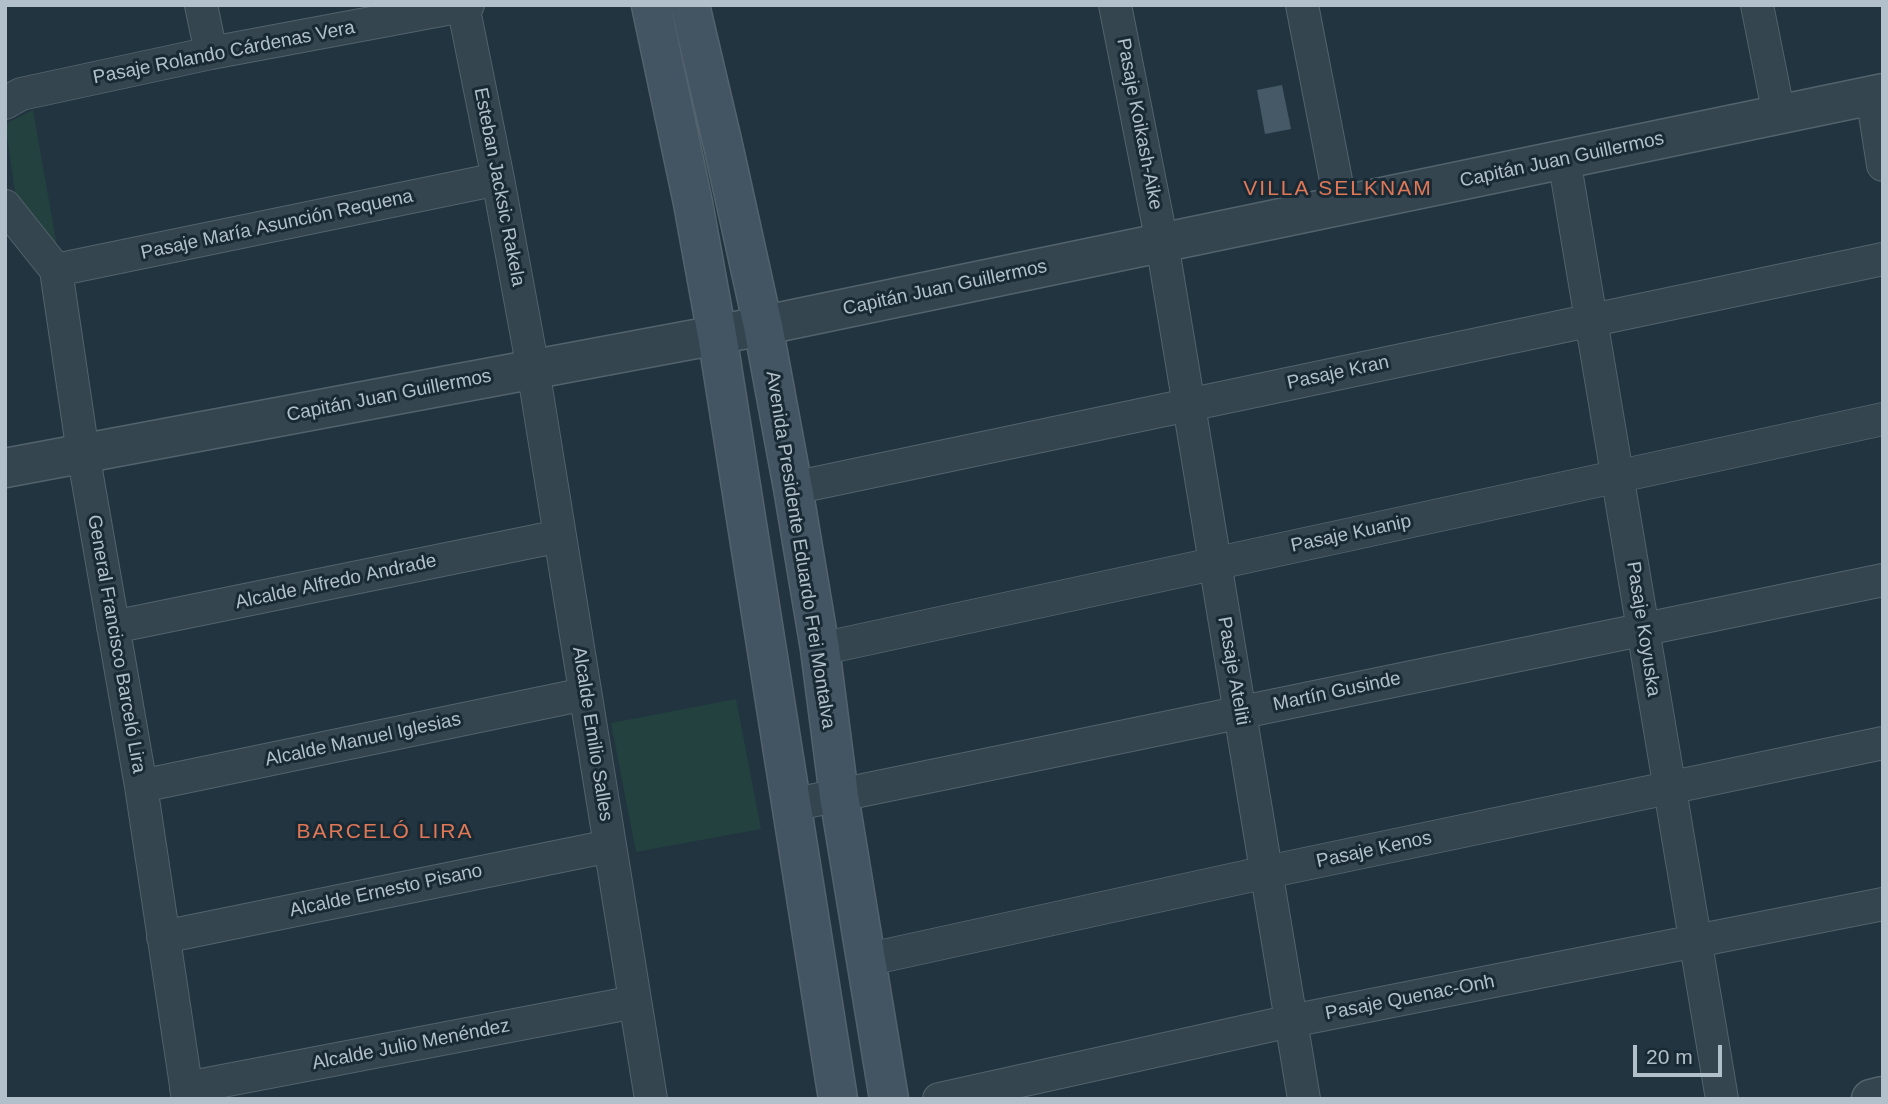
<!DOCTYPE html>
<html>
<head>
<meta charset="utf-8">
<style>
  body { margin:0 }
  #map { position:relative; width:1888px; height:1104px; overflow:hidden; background:#213440; font-family:Arial,sans-serif }
  canvas { display:block }
  .frame { position:absolute; inset:0; border:7px solid #b1c0cb; pointer-events:none }
  .scale { position:absolute; left:1633px; top:1045px; width:89px; height:32px; box-sizing:border-box; border:4px solid #b1c0cb; border-top:0; padding-left:9px; font-size:21px; line-height:24px; white-space:nowrap; color:#b1c0cb; -webkit-text-stroke:5px #1a2a34; paint-order:stroke }
</style>
</head>
<body>
<div id="map">
<canvas width="1888" height="1104"></canvas>
<div class="frame"></div>
<div class="scale">20 m</div>
</div>
<script>
const g = document.querySelector('canvas').getContext('2d');
g.lineJoin = 'round';
function fill(path, color) {
  g.fillStyle = color;
  g.fill(path, 'evenodd');
}
function toPath(rows) {
  const path = new Path2D();
  for (const r of rows) {
    path.moveTo(r[0], r[1]);
    for (let i = 2; i < r.length; i += 2) path.lineTo(r[i], r[i + 1]);
  }
  return path;
}
function trace(path, color, width, dash) {
  g.strokeStyle = color;
  g.lineWidth = width;
  g.lineCap = dash ? 'butt' : 'round';
  g.setLineDash(dash || []);
  g.stroke(path);
}
function drawText(font, color, halo, rows, align = 'center') {
  g.font = font + ' Arial,sans-serif';
  g.lineWidth = 6;
  g.setLineDash([]);
  g.textBaseline = 'middle';
  g.strokeStyle = halo;
  g.fillStyle = color;
  for (const [text, x, y, turn = 0] of rows) {
    g.save();
    g.translate(x, y);
    g.rotate((+turn || 0) * Math.PI / 180);
    g.textAlign = isNaN(turn) ? turn : align;
    if (halo) g.strokeText(text, 0, 0);
    g.fillText(text, 0, 0);
    g.restore();
  }
}
const green = toPath([
  [33,110,57,246,16,199,5,124],
  [736,699,761,829,636,852,611,723]
]);
const building = toPath([
  [1282,85,1291,129,1265,134,1257,90]
]);
const minor = toPath([
  [201,5,211,53],
  [463,5,498,179,533,369,651,1099],
  [1115,5,1162,243,1304,1099],
  [1302,5,1341,206],
  [1757,5,1779,115],
  [1872,95,1883,165],
  [5,103,21,94,211,53,468,5],
  [1564,159,1722,1099],
  [5,206,56,270,83,453,141,786,188,1099],
  [56,270,498,179],
  [793,488,1883,259],
  [113,627,560,536],
  [820,649,1883,419],
  [141,786,585,694],
  [791,805,1883,580],
  [163,937,610,846],
  [865,960,1267,872,1883,743],
  [186,1088,635,1002],
  [939,1099,1291,1021,1883,904]
]);
const tertiary = toPath([
  [5,468,717,335,1883,93],
  [1871,1099,1883,1096]
]);
const secondary = toPath([
  [651,5,693,203,717,335,838,1099],
  [690,5,723,145,763,326,793,488,820,649,839,796,889,1099]
]);
const streetNames = [
  ["Pasaje Rolando Cárdenas Vera",224,53,-11],
  ["Pasaje Koikash-Aike",1139,124,79],
  ["Capitán Juan Guillermos",1562,160,-12],
  ["Esteban Jacksic Rakela",499,187,79],
  ["Pasaje María Asunción Requena",277,225,-12],
  ["Capitán Juan Guillermos",945,288,-12],
  ["Pasaje Kran",1338,373,-12],
  ["Capitán Juan Guillermos",389,396,-11],
  ["Pasaje Kuanip",1351,534,-12],
  ["Avenida Presidente Eduardo Frei Montalva",800,550,81],
  ["Alcalde Alfredo Andrade",336,582,-12],
  ["Pasaje Koyuska",1643,629,81],
  ["General Francisco Barceló Lira",116,644,80],
  ["Pasaje Ateliti",1233,671,80],
  ["Martín Gusinde",1337,692,-12],
  ["Alcalde Emilio Salles",592,734,81],
  ["Alcalde Manuel Iglesias",363,740,-12],
  ["Pasaje Kenos",1374,850,-12],
  ["Alcalde Ernesto Pisano",386,891,-12],
  ["Pasaje Quenac-Onh",1410,998,-11],
  ["Alcalde Julio Menéndez",411,1045,-11]
];
const neighbourhoodNames = [
  ["VILLA SELKNAM",1338,189],
  ["BARCELÓ LIRA",385,832]
];
fill(green, '#23413e');
fill(building, '#455a66');
trace(minor, '#53636d', 34);
trace(tertiary, '#53636d', 41);
trace(secondary, '#53636d', 41);
trace(minor, '#35454f', 32);
trace(tertiary, '#35454f', 38);
trace(secondary, '#435563', 38);
drawText('19px', '#b1c0cb', '#1a2a34', streetNames);
g.letterSpacing = '2px';
drawText('21px', '#e07757', '#1a2a34', neighbourhoodNames);
g.letterSpacing = '0px';
</script>
</body>
</html>
